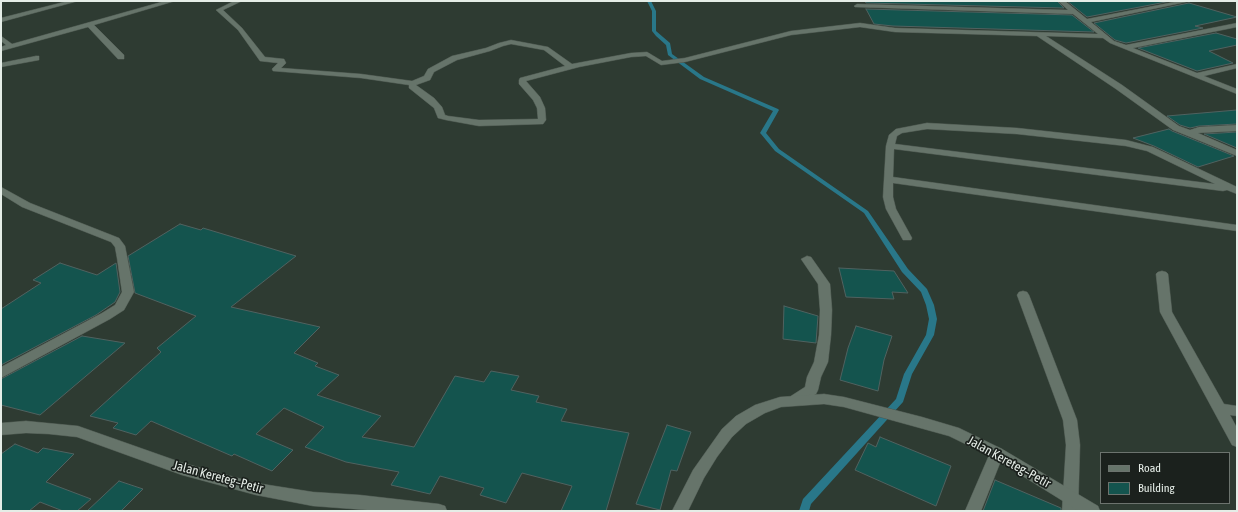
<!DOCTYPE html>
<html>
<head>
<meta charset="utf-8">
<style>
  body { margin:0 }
  #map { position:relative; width:1238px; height:512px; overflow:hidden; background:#2e3b32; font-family:"Asap Condensed",sans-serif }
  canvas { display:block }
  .frame { position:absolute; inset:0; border:2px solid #e5ede7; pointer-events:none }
  .legend { position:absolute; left:1100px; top:452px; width:130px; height:52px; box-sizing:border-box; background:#1b211d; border:1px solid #6c736e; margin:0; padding:5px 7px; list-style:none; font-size:12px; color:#e5ede7 }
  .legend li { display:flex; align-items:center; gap:8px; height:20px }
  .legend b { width:20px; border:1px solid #6c736e }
</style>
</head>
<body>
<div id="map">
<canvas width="1238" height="512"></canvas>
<div class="frame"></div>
<ul class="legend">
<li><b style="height:5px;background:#66746a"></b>Road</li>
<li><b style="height:11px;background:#14544e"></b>Building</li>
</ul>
</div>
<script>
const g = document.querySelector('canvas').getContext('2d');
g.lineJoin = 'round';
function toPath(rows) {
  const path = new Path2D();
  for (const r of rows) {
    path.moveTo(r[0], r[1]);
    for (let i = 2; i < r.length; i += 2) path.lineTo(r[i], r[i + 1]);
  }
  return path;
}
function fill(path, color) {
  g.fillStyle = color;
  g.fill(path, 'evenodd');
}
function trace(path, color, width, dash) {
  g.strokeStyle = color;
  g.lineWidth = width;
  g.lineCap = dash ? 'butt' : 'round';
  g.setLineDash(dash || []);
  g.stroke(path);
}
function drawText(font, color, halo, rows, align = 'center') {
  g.font = font + ' "Asap Condensed",sans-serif';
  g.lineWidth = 3.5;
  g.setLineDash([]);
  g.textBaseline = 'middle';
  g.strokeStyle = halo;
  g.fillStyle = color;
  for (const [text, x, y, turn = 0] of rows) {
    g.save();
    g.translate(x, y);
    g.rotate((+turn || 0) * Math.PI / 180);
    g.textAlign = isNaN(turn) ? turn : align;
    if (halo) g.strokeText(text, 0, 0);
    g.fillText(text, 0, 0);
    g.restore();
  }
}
const stream = toPath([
  [647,1,651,1,656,11,656,31,670,43,672,54,704,77,778,109,779,110,766,133,779,149,868,211,908,269,927,289,934,305,937,319,934,335,912,374,903,402,811,504,809,511,799,511,803,499,896,399,904,374,926,335,929,319,926,305,921,292,902,272,864,213,775,151,761,134,760,133,773,111,700,79,668,55,666,45,656,36,652,31,652,11,647,1]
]);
const building = toPath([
  [865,1,1057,1,1064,8,866,3,865,1],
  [1067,1,1171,1,1087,17,1067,1],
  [1189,3,1237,17,1195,26,1203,28,1126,43,1115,40,1094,23,1189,3],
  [866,9,1072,15,1094,32,893,26,874,24,866,9],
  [1216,33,1237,39,1237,45,1209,51,1233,63,1197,71,1138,48,1216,33],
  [1237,110,1237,124,1199,126,1190,128,1180,125,1167,116,1237,110],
  [1169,129,1172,131,1234,156,1198,167,1154,146,1133,138,1169,129],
  [1237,132,1237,148,1204,134,1237,132],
  [180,224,201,230,203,228,296,256,231,307,320,327,294,353,318,363,315,366,339,375,317,395,381,416,362,437,414,447,455,376,484,382,491,371,519,376,511,390,539,396,536,402,567,409,561,421,629,433,606,511,561,511,572,486,522,473,506,503,480,495,484,488,440,476,430,494,391,485,399,472,346,462,305,447,324,427,284,408,256,434,293,450,272,471,234,454,232,456,151,421,136,435,113,428,118,423,90,416,161,352,157,348,196,316,135,293,128,256,180,224],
  [60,263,97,275,116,263,120,292,115,302,96,315,1,365,1,309,41,283,33,280,60,263],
  [839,268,894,271,908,293,892,292,894,299,846,297,839,268],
  [784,306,818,316,816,343,783,339,784,306],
  [856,326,892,336,884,360,878,391,840,380,848,348,856,326],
  [82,336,125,343,40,415,1,405,1,379,82,336],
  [667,425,691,432,677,471,671,470,660,510,636,504,667,425],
  [880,437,951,466,936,506,855,470,868,443,876,447,880,437],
  [15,444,38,453,43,448,74,454,46,482,91,499,77,511,63,511,40,502,29,511,1,511,1,454,15,444],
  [995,480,1061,508,1061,511,983,511,995,480],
  [119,481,143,489,121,511,87,511,119,481]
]);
const minor = toPath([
  [68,1,78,1,1,22,1,18,68,1],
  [165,1,175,1,94,25,124,55,124,59,118,59,88,27,1,51,1,47,6,45,1,41,1,36,12,44,165,1],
  [234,1,242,1,223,10,242,28,265,57,284,59,286,63,281,68,361,74,412,81,424,76,428,69,452,56,486,48,499,43,511,40,548,47,572,64,631,53,647,52,662,61,685,58,791,31,860,23,895,28,1098,34,1073,14,855,7,854,6,857,4,1068,10,1058,1,1065,1,1087,19,1179,1,1191,1,1091,22,1114,41,1126,45,1237,23,1237,27,1133,48,1197,73,1237,64,1237,68,1204,76,1237,89,1237,94,1110,43,1103,38,1046,36,1122,85,1179,126,1190,130,1199,127,1237,125,1237,131,1198,133,1237,150,1237,156,1173,130,1116,89,1037,36,895,32,860,27,791,35,685,62,661,65,646,56,631,57,579,67,526,81,540,97,545,108,546,120,543,124,479,126,446,120,438,118,434,108,409,88,409,85,361,78,273,71,272,69,278,63,260,61,238,30,216,10,234,1],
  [511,44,544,50,565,66,520,78,519,80,519,84,533,100,537,108,538,119,479,120,448,116,445,115,442,107,434,98,416,85,430,80,434,72,457,60,490,51,503,46,511,44],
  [36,56,39,56,39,60,1,67,1,63,36,56],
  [927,123,1017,128,1126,140,1153,147,1237,187,1237,194,1227,190,1223,191,894,149,893,177,1237,225,1237,231,893,183,893,197,896,209,912,238,911,240,903,240,886,209,883,197,886,146,889,135,896,129,927,123],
  [927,129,1017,134,1126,146,1147,151,1215,184,895,144,897,136,902,133,927,129],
  [1,187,30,203,119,238,125,246,134,292,124,310,110,319,1,378,1,367,102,313,115,305,122,292,117,258,115,247,111,242,22,207,1,194,1,187],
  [807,256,811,257,830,284,832,310,831,335,828,362,821,377,818,390,816,394,796,405,791,404,789,400,791,396,805,387,807,377,814,362,819,335,820,310,818,284,801,259,807,256],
  [1162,271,1166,272,1168,274,1172,312,1224,404,1237,406,1237,416,1230,415,1237,428,1237,447,1232,445,1160,312,1156,274,1158,272,1162,271],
  [1023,291,1027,292,1029,295,1077,420,1080,445,1078,511,1062,511,1066,445,1063,420,1017,295,1019,292,1023,291],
  [997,447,1002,449,1004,453,981,511,965,511,990,453,992,449,997,447]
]);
const tertiary = toPath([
  [824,394,844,397,922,417,959,428,1002,449,1098,506,1100,511,1079,511,992,457,949,436,844,407,824,404,781,407,765,413,746,424,732,437,717,457,704,478,688,511,672,511,693,470,722,429,736,416,755,405,780,397,824,394],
  [26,421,78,426,183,463,256,483,313,492,360,495,439,504,445,506,447,511,380,511,313,506,256,495,182,475,77,437,49,434,26,433,1,435,1,423,26,421]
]);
const nearStreetnames = [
  ["Jalan Kereteg–Petir",1009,462,29],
  ["Jalan Kereteg–Petir",218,477,15]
];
fill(stream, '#297789');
fill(building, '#14544e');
trace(building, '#506260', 1);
trace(minor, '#4c574f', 1);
trace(tertiary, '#4c574f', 1);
fill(minor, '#66746a');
fill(tertiary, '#66746a');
drawText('13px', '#e5ede7', '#1b211d', nearStreetnames);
</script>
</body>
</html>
